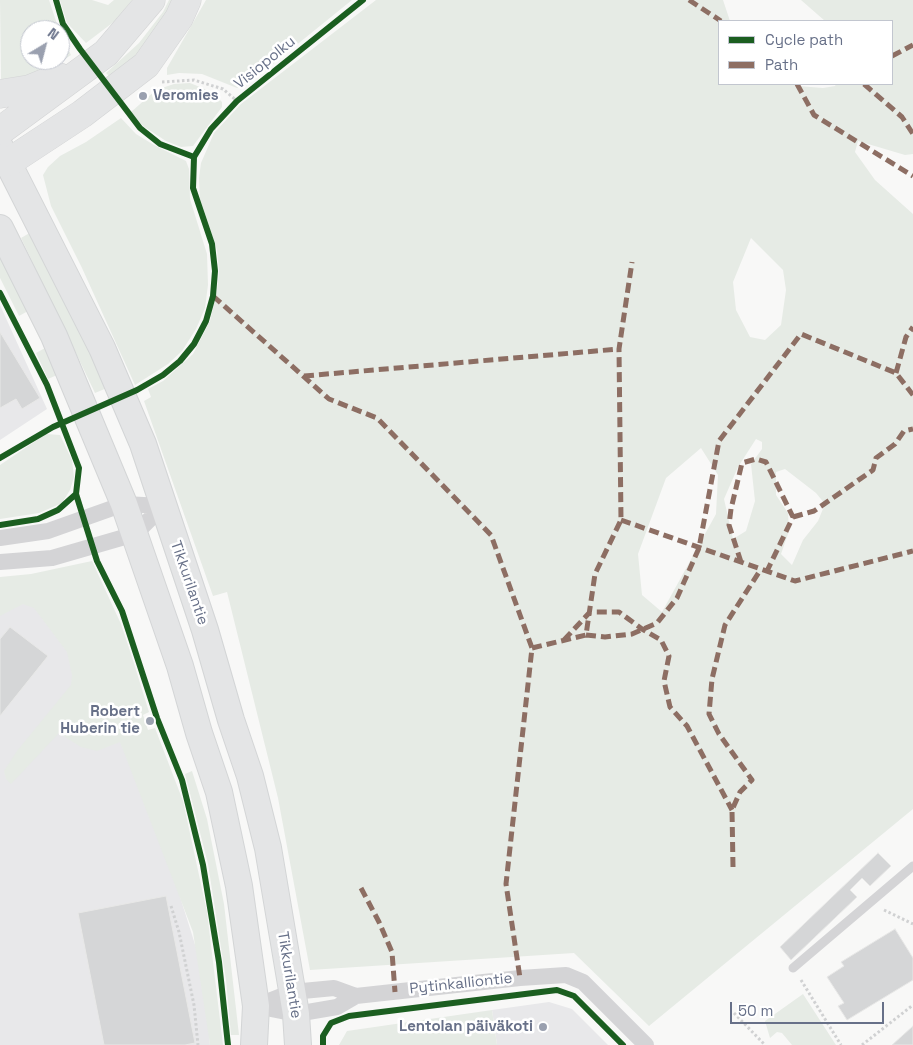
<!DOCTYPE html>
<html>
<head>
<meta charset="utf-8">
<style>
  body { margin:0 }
  #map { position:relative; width:913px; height:1045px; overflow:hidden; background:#f8f8f7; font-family:"Space Grotesk",sans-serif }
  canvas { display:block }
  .legend { position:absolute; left:718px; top:20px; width:175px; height:65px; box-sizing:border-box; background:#fff; border:1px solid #c2c6cf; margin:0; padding:6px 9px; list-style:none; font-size:15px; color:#677088 }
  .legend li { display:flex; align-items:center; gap:10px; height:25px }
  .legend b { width:25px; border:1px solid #c2c6cf }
  .north { position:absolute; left:20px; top:20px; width:50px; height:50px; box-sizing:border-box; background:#fff; border:1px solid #c2c6cf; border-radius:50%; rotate:37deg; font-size:14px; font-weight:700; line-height:20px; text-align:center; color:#677088 }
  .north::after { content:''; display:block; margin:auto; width:18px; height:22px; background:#9aa0af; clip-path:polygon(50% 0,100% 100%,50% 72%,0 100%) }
  .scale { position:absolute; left:730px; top:1002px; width:154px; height:22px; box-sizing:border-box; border:2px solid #677088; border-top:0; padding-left:6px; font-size:15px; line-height:18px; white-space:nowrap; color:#677088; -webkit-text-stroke:4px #fff; paint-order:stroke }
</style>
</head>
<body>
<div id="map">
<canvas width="913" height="1045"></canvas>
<ul class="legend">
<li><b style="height:6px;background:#1b5e20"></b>Cycle path</li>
<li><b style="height:6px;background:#8d6e63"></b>Path</li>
</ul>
<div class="north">N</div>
<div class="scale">50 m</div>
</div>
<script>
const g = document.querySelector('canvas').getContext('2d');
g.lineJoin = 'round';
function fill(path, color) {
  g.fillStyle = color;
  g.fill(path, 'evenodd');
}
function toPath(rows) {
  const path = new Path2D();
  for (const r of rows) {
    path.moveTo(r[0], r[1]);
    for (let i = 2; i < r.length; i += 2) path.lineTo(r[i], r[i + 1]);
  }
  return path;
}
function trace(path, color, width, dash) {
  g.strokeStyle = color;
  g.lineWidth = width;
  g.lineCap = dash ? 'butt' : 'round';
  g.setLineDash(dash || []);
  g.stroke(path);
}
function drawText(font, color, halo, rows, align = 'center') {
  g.font = font + ' "Space Grotesk",sans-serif';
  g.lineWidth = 5;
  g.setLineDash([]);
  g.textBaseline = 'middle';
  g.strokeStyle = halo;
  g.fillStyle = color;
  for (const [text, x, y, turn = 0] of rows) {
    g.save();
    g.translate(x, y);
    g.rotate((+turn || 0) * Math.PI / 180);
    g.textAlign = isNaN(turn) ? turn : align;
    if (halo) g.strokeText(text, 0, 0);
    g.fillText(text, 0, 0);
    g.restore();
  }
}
const built = toPath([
  [0,305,47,409,0,440],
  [49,603,121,743,172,871,203,970,210,1045,0,1045,0,604],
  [549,1002,572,1009,608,1045,497,1045,492,1010]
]);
const green = toPath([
  [0,0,49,0,59,30,30,30,30,60,60,60,60,32,71,55,44,73,19,79,1,79],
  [60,0,92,0,108,5,114,0,132,0,115,21,86,43,67,23],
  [169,0,182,0,165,28,113,80,106,73,139,43,163,12],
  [206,0,352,0,247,85,237,88,202,74,179,73,167,75,167,68],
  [376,0,723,0,730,21,719,21,719,84,794,84,799,86,823,88,835,86,836,84,892,84,892,21,825,21,801,0,913,0,913,154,905,155,858,141,855,152,875,180,913,214,913,809,649,1026,574,953,310,970,278,798,227,592,213,596,144,401,151,397,148,389,163,381,193,354,210,321,217,291,219,271,217,250,200,199,199,178,201,163,214,133,241,104],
  [751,238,783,270,786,290,781,325,765,340,750,337,736,310,733,282],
  [756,439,762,442,762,449,751,464,755,501,746,531,733,539,724,499,738,467],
  [701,448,718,475,716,514,662,612,642,595,638,554,666,478],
  [785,469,816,493,825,504,818,521,803,540,792,565,781,554,789,531,788,513,776,495,776,472],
  [190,83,212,92,222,102,222,107,193,146,181,147,166,141,143,126,131,112,156,90,174,84],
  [121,118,136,134,154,145,186,161,189,169,190,199,207,254,208,285,205,308,196,329,182,351,168,364,135,385,82,268,51,206,43,175,48,167,60,156,86,142],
  [33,231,107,388,95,393,21,238],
  [0,255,28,311,19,316,0,278],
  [45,348,57,375,48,379,36,353],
  [46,434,60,435,72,460,74,477,70,490,62,503,39,513,0,519,0,465],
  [92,561,121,624,132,657,149,712,143,715,148,730,155,728,183,801,207,912,223,1045,210,1045,193,932,120,742,97,751,81,747,59,733,11,784,6,779,4,771,17,751,71,685,72,675,67,652,34,608,23,604,0,616,0,577,31,574],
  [192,771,207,819,224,904,239,1035,231,1035,226,980,208,864,185,774],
  [803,994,836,1045,792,1045,782,1033,777,1032,770,1038,765,1021],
  [492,1010,497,1045,339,1045,347,1031]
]);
const building = toPath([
  [0,332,40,398,22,409,16,399,0,408,0,332],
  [10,627,48,656,0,716,0,639,10,627],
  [878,853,891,866,870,886,862,878,850,890,857,897,791,960,780,947,878,853],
  [166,896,195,1043,185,1045,104,1045,78,913,166,896],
  [895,929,913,958,913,980,847,1020,838,1006,844,1003,827,977,844,966,841,962,895,929],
  [913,1026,913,1045,892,1045,913,1026]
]);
const path = toPath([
  [162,82,194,80,223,89,237,101],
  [171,906,179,932,194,1005,198,1045],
  [884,910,913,924],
  [801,980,841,1045],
  [734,1013,765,1045],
  [862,1045,913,1005]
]);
const lane = toPath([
  [793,968,913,866]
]);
const street = toPath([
  [0,538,48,531,124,504,163,506],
  [0,562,52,558,135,534,163,506],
  [256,1006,296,1014,337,1007,356,996,520,978,566,975,583,982,646,1045],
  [256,1006,292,992,334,988,356,996]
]);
const primary = toPath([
  [0,147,102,348,143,444,205,630,231,720,250,776,268,848,296,1014,298,1045],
  [0,228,54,336,124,504,180,666,199,733,219,792,239,886,256,1006,254,1045]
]);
const highway = toPath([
  [0,94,30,89,59,77],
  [0,131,106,53,151,0],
  [0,162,9,162,82,114,146,65,179,18,187,0]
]);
const quiet = toPath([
  [689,0,721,21],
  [892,56,913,45],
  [797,84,814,115,913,176],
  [864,84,902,117,913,134],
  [213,296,329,399,377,418,491,535,532,648,506,884,520,978],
  [896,373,906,337,913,327],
  [304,376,619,349],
  [793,517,814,511,873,470,876,458,895,444,904,431,913,429],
  [621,520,795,581,913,551],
  [741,562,729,525,731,509,742,463,756,459,766,462,793,517,767,571],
  [586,635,605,637,632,634,657,623,677,598,699,548,719,441,801,334,896,373,913,395],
  [564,640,590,612,619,612,642,629,661,640,669,656,664,681,670,707,687,726,732,810],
  [532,648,586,635,595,574,621,520,619,349,632,262],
  [733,867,732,810,740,792,752,780,719,734,709,714,712,679,725,625,761,569],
  [361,888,379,922,392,952,395,992]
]);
const cycleway = toPath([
  [194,157,211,129,237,101,363,0],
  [0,293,47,385,79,468,76,494,97,561,122,611,157,718,182,780,203,865,219,962,228,1045],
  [0,458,53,427,137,390,163,375,180,361,194,344,206,321,213,296,215,271,212,244,193,188,194,157,160,144,140,128,80,49,63,24,56,0],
  [0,525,38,519,58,510,76,494],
  [323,1045,323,1036,331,1023,349,1016,557,990,574,996,623,1045]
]);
const markers = [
  [143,96,5,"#9aa0af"],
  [150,721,5,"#9aa0af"],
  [543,1027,5,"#9aa0af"]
];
const streetNames = [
  ["Visiopolku",265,63,-39],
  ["Tikkurilantie",189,583,71],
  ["Tikkurilantie",289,975,81],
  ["Pytinkalliontie",461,984,-6]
];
const poiNames = [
  ["Veromies",153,96,"left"],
  ["Robert",140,712],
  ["Huberin tie",140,729],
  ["Lentolan päiväkoti",533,1027]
];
fill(built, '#e8e8ea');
fill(green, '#e6ebe5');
fill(building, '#d5d6d7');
trace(building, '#e8e8e7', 1);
trace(primary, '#d3d5d6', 28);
trace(highway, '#d3d4d5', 29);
trace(path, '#d0d1d2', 3, [2.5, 2.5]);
trace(lane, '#d4d4d6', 9);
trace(street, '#d4d4d6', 16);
trace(primary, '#e4e5e6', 26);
trace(highway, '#e4e5e6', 28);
trace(quiet, '#8d6e63', 5, [10, 5]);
trace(cycleway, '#1b5e20', 6);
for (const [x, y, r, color] of markers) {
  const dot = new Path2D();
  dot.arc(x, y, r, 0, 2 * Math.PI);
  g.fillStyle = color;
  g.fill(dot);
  trace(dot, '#fff', 2);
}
drawText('15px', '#677088', '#fff', streetNames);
drawText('bold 15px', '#677088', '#fff', poiNames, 'right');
</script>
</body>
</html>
